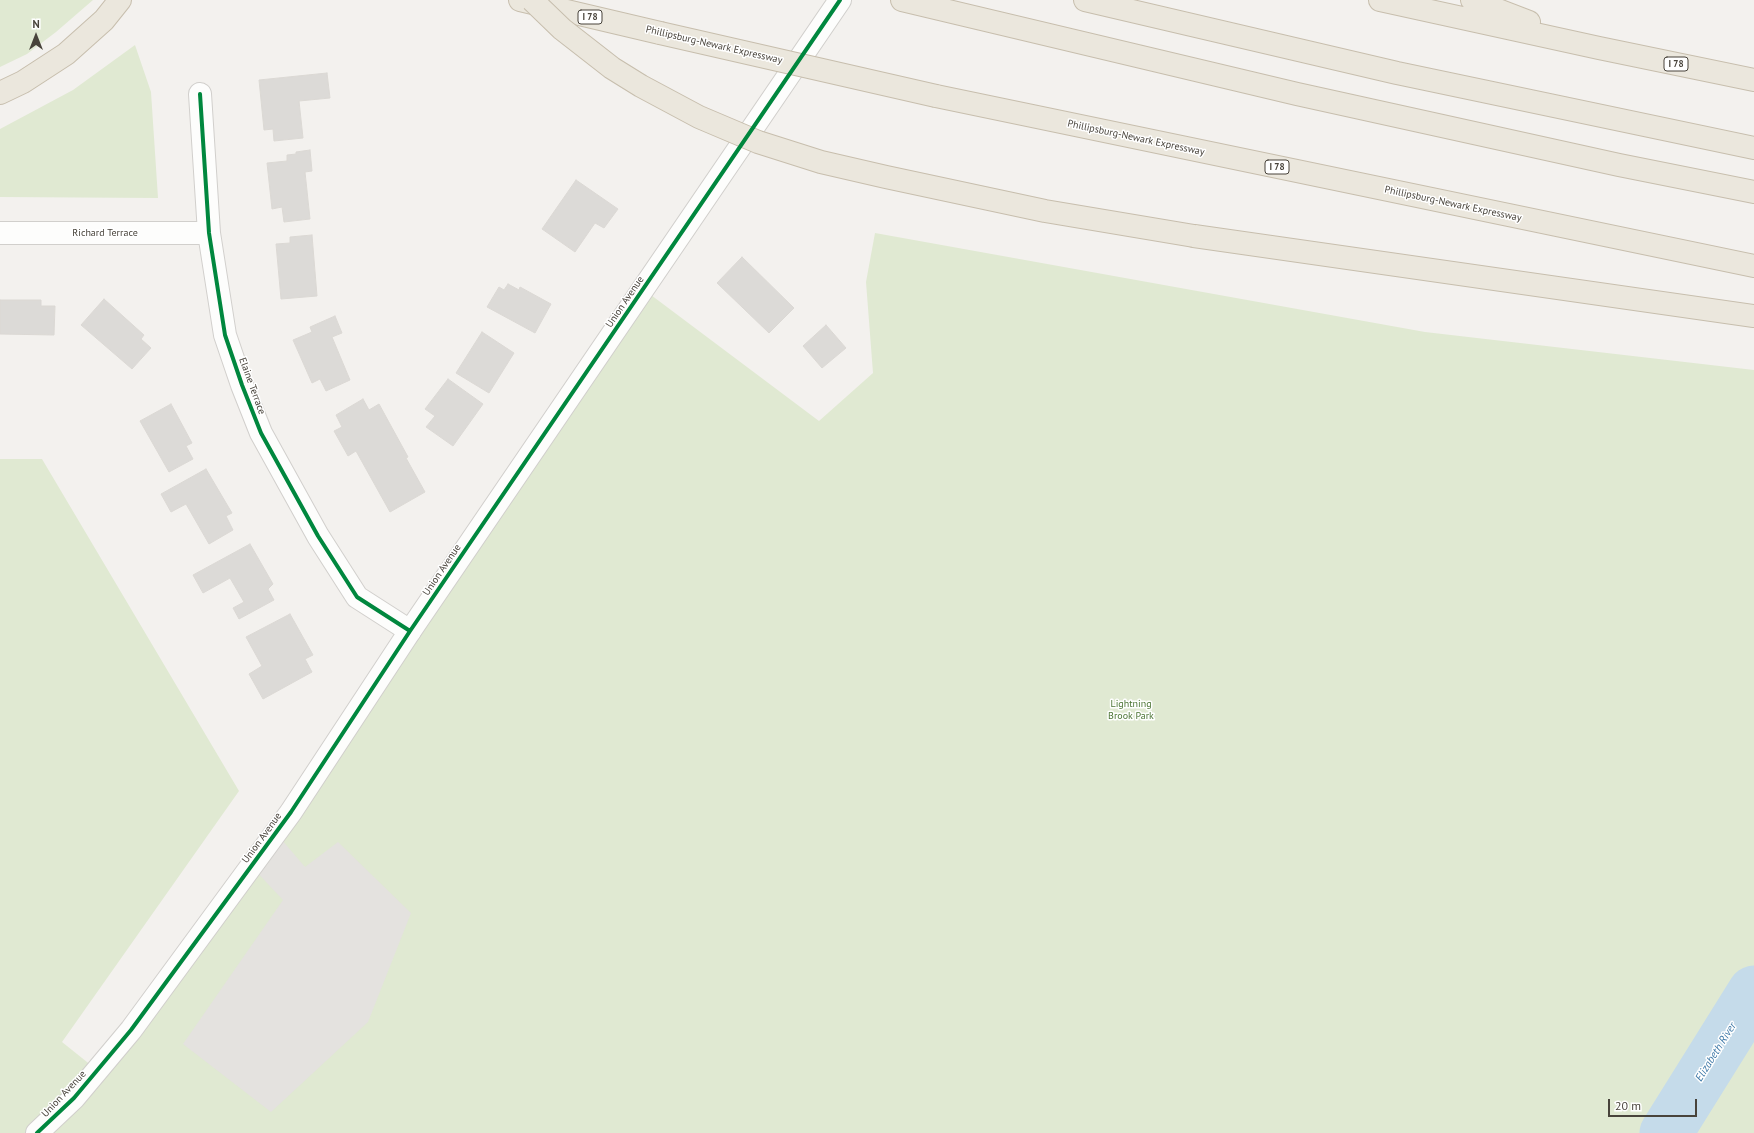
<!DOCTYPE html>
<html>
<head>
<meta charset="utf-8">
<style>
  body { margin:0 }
  #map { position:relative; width:1754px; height:1133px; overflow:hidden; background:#f3f1ee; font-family:"PT Sans",sans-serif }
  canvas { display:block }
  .north { position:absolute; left:16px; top:16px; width:40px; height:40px; -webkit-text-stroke:3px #fff; paint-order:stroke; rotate:0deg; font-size:11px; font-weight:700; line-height:16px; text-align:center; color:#48433b }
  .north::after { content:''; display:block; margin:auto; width:14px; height:18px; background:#48433b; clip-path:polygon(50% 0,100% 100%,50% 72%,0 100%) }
  .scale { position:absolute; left:1608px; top:1099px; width:89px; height:18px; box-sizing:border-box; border:2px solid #48433b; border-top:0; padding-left:5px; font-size:12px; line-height:14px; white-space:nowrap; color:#48433b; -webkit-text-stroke:3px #fff; paint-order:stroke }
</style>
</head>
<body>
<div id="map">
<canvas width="1754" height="1133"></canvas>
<div class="north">N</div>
<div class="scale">20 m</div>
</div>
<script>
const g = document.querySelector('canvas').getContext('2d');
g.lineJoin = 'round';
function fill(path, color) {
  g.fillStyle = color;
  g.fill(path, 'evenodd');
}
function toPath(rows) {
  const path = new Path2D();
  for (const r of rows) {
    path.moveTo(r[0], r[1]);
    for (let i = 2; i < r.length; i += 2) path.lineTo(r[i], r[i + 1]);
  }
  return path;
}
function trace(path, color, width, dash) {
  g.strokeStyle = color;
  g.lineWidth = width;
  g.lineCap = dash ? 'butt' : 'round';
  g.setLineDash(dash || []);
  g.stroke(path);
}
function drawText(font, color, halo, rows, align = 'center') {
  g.font = font + ' "PT Sans",sans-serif';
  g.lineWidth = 3;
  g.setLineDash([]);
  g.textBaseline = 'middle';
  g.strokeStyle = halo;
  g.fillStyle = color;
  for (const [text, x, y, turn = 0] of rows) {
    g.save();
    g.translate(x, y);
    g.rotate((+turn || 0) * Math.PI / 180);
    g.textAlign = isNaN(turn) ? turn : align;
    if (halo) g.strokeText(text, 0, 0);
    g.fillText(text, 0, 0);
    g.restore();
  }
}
const green = toPath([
  [0,0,93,0,56,32,27,54,0,67],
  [135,45,151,92,158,198,0,197,0,129,73,90],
  [875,233,1425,332,1754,370,1754,1133,0,1133,0,459,42,459,239,791,62,1042,97,1070,232,892,643,289,819,421,873,373,866,282]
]);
const parking = toPath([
  [276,833,305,867,338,842,411,913,368,1022,271,1112,183,1044,283,900,251,866]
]);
const river = toPath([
  [1666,1133,1754,992]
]);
const building = toPath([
  [327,73,330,98,299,101,303,138,274,141,273,129,264,130,259,80,327,73],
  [310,150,312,171,305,172,310,219,284,222,282,207,272,209,267,163,287,161,287,155,296,154,296,152,310,150],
  [576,180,618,209,604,228,595,223,575,252,542,229,576,180],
  [312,235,317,296,281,299,276,244,290,243,290,237,312,235],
  [742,257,794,308,769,333,717,283,742,257],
  [508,284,519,290,520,287,551,304,535,333,487,307,499,287,504,290,508,284],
  [104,299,144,335,141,339,151,348,132,369,81,325,104,299],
  [0,300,41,300,41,306,55,306,54,335,0,334,0,300],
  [335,316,342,333,332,337,350,380,326,391,320,379,312,383,293,340,312,332,310,327,335,316],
  [826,325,846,348,822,368,803,346,826,325],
  [482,332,514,353,489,393,456,373,482,332],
  [448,379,483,404,453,446,426,427,435,416,425,409,448,379],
  [363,399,369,410,379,404,408,457,406,458,425,492,390,512,356,451,348,456,334,431,342,427,336,415,363,399],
  [171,404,192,443,186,446,193,459,169,472,140,421,171,404],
  [206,469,232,513,226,516,233,530,209,544,186,504,171,512,161,494,206,469],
  [250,544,273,584,268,589,274,600,239,619,233,608,244,602,230,578,203,593,193,575,250,544],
  [290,614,313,655,305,659,312,672,263,699,249,674,262,666,246,637,290,614]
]);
const minor = toPath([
  [200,94,209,233,225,335,242,385,261,433,318,536,357,597,410,631],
  [0,233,209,233]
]);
const tertiary = toPath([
  [37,1133,74,1098,131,1030,291,812,410,631,840,0]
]);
const motorway = toPath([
  [520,0,660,33],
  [902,0,1297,94,1619,165,1754,192],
  [1085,0,1397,73,1754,148],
  [1380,0,1599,48,1754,80],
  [1472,0,1529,22],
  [0,93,23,82,66,54,104,20,120,0],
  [936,96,1754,266],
  [1194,236,1754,316]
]);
const motorwayBridge = toPath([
  [532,0,562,29,612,68,641,86,699,117,758,142,821,162,886,177,1045,211,1194,236],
  [660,33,936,96]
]);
const cycleway = toPath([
  [200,94,209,233,225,335,242,385,261,433,318,536,357,597,410,631],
  [37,1133,74,1098,131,1030,291,812,410,631,840,0]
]);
const shields = [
  [590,17,24],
  [1676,64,24],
  [1277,167,24]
];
const shieldNames = [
  ["I 78",590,17],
  ["I 78",1676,64],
  ["I 78",1277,167]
];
const streetNames = [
  ["Phillipsburg-Newark Expressway",714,45,13],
  ["Phillipsburg-Newark Expressway",1136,138,12],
  ["Phillipsburg-Newark Expressway",1453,204,12],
  ["Richard Terrace",105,233],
  ["Union Avenue",625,302,-56],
  ["Elaine Terrace",252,386,70],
  ["Union Avenue",442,570,-56],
  ["Union Avenue",262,838,-54],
  ["Union Avenue",64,1094,-47]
];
const parkNames = [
  ["Lightning",1131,704],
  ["Brook Park",1131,716]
];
const waterNames = [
  ["Elizabeth River",1716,1052,-58]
];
fill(green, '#e0e9d2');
fill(parking, '#e4e2df');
trace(river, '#c5dbea', 53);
fill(building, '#dcdad7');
trace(building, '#dbd8d4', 1);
trace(minor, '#d1cfcc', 24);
trace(tertiary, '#d1cfcc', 24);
trace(motorway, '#c7bead', 24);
trace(minor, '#fdfdfc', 22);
trace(tertiary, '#fdfdfc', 22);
trace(motorway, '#ebe7dd', 22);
trace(motorwayBridge, '#c7bead', 24, []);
trace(motorwayBridge, '#ebe7dd', 22);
trace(cycleway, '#00873e', 4);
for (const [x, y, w] of shields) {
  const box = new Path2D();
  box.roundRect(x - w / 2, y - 7, w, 14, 3);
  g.fillStyle = '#fff';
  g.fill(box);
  trace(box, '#48433b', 1);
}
drawText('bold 9px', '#48433b', null, shieldNames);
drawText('10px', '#48433b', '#fff', streetNames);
drawText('10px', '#4b7434', '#fff', parkNames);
drawText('italic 11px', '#407aa8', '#fff', waterNames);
</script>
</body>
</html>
